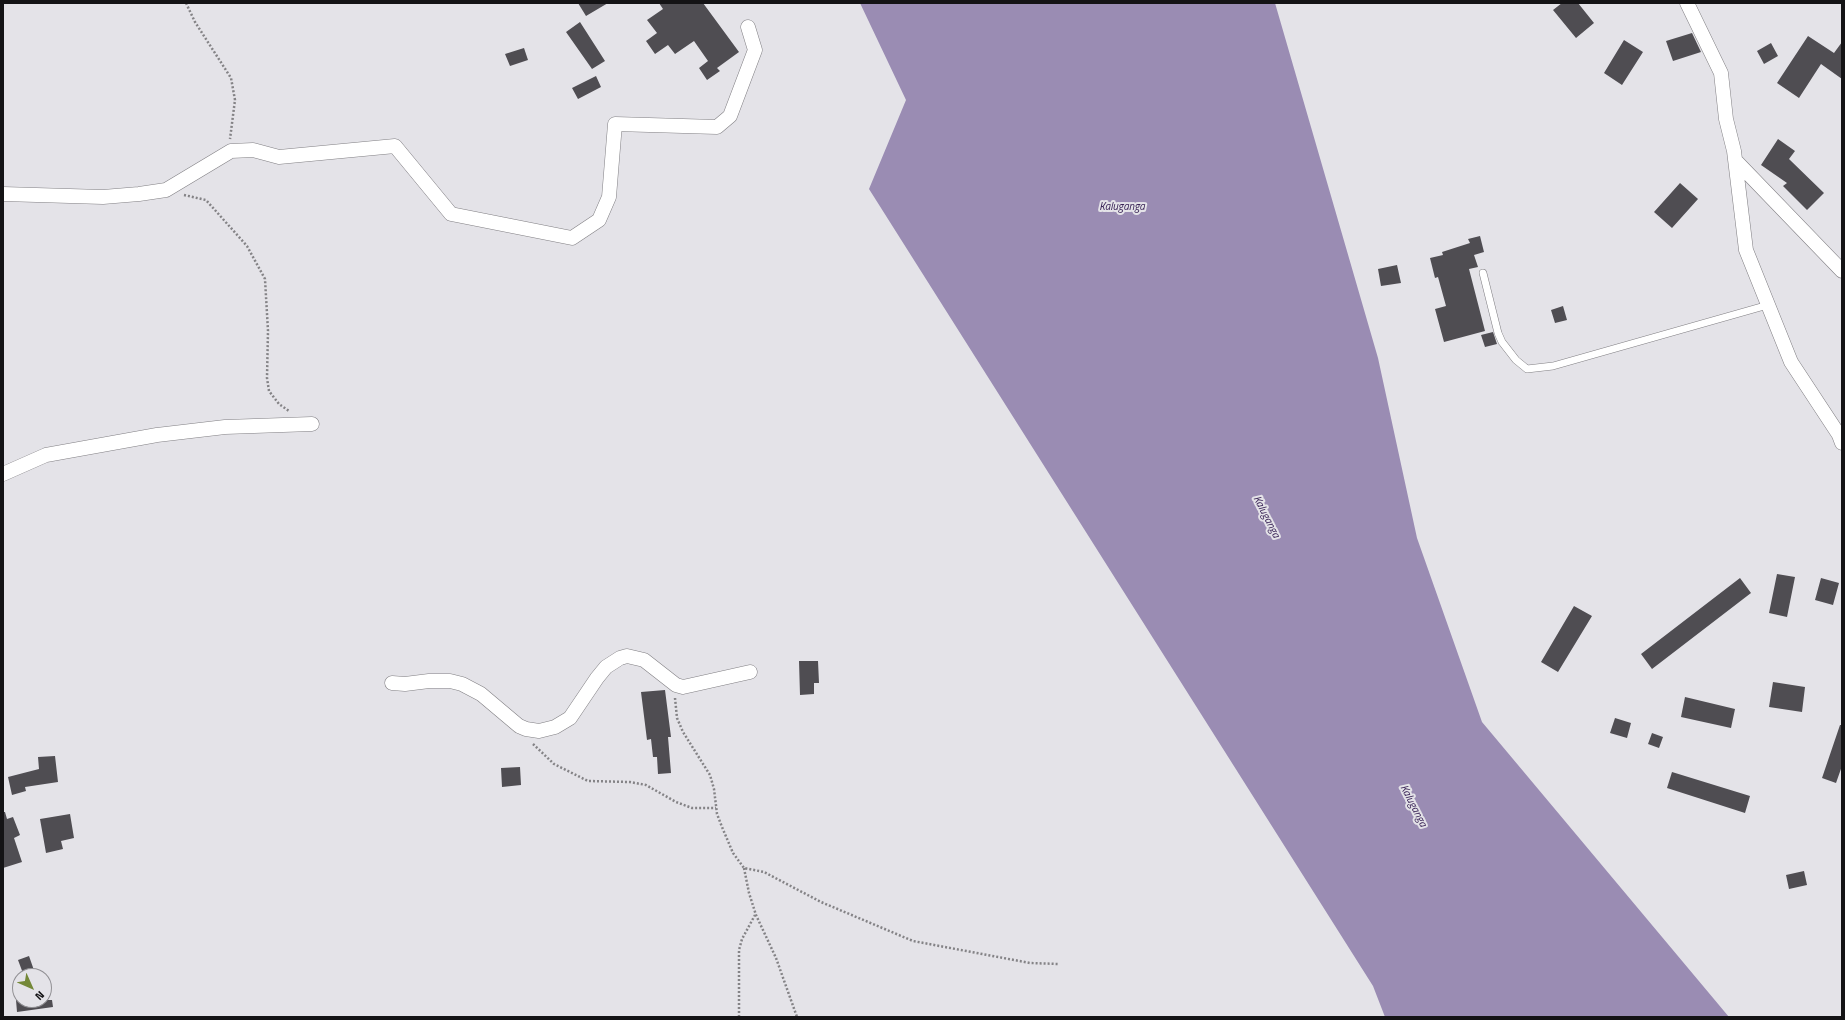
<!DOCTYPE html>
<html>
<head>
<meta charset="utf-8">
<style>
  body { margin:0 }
  #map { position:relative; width:1845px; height:1020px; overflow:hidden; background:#e4e3e8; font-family:"Titillium Web",sans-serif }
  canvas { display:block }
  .frame { position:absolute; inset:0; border:4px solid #141315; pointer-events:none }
  .north { position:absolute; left:12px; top:968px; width:40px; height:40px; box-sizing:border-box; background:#e4e3e8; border:1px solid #919094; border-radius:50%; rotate:135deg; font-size:11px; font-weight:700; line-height:16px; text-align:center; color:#141315 }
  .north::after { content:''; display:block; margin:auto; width:14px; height:18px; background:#748838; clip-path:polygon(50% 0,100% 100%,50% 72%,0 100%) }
</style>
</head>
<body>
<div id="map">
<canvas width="1845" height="1020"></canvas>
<div class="frame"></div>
<div class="north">N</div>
</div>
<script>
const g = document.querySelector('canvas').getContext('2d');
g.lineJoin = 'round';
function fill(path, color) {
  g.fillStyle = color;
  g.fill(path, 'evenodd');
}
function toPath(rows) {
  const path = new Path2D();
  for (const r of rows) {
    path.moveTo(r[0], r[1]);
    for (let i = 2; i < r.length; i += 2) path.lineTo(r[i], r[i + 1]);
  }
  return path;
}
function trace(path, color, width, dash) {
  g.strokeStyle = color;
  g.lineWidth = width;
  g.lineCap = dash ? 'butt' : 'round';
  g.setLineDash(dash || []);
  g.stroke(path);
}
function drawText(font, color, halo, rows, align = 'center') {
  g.font = font + ' "Titillium Web",sans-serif';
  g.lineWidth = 4;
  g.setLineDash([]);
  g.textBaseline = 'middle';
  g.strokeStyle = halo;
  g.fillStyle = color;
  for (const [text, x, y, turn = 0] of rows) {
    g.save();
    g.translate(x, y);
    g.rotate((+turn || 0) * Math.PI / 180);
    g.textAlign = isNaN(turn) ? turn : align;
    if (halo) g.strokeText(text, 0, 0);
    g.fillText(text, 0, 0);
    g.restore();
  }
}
const water = toPath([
  [860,3,1275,3,1378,358,1417,538,1482,722,1729,1017,1385,1017,1373,986,869,189,906,100]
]);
const building = toPath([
  [578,3,608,3,586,16],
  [659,3,703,3,739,52,717,68,720,71,707,80,699,68,708,61,694,41,675,54,668,45,655,54,646,41,657,33,647,20,663,9],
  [1562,3,1578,3,1594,23,1576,38,1553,10],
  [580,22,605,61,592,69,566,32],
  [1692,33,1701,52,1673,61,1666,41],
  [1808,36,1834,53,1842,42,1842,79,1821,64,1799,98,1777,83],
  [1624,40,1643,52,1622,85,1604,73],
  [1771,43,1778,56,1764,64,1757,51],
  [524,48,528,60,510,66,505,54],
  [596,76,601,87,578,99,572,88],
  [1778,139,1795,151,1789,159,1824,193,1807,210,1783,186,1787,183,1761,165],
  [1680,183,1698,199,1672,228,1654,212],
  [1480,236,1484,252,1474,255,1478,267,1469,269,1485,331,1444,342,1435,309,1446,306,1438,277,1435,278,1430,258,1443,255,1442,252,1470,243,1468,239],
  [1397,265,1401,283,1381,286,1378,269],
  [1563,306,1567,320,1555,323,1551,310],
  [1493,332,1497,344,1485,347,1481,335],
  [1777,574,1795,577,1787,617,1769,613],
  [1740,578,1751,593,1652,669,1641,654],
  [1821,578,1839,583,1833,605,1815,600],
  [1574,606,1592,616,1558,672,1541,662],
  [799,661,818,661,819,683,814,683,814,694,800,695],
  [1773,682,1805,687,1802,712,1769,707],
  [665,690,671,737,668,737,671,773,658,774,657,757,653,757,651,739,647,740,641,692],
  [1685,697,1735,709,1731,728,1681,717],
  [1615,718,1631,723,1627,738,1610,733],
  [1840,725,1842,725,1842,766,1836,783,1822,778],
  [1652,733,1663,737,1659,748,1648,744],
  [55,756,58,782,25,787,26,791,12,795,8,777,39,769,38,757],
  [520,767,521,785,502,787,501,768],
  [1672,772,1750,796,1745,813,1667,788],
  [3,812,5,812,7,819,13,817,20,835,14,838,22,862,3,868],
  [70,814,74,838,61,841,63,849,46,853,40,819],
  [1804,871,1807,885,1789,889,1786,875],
  [29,956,36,976,24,976,18,960],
  [16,1000,52,1000,53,1007,17,1012]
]);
const path = toPath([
  [186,3,195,22,231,78,235,100,230,139],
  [184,195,206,200,247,246,265,279,268,331,267,378,269,391,279,404,289,411],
  [675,698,677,718,683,732,710,775,714,789,717,814,722,827,733,853,744,868,764,872,821,902,913,941,1030,963,1059,964],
  [533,744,554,764,588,781,630,782,646,785,676,802,692,808,716,808],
  [744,868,749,893,756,915,776,958,797,1017],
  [739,1017,739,950,742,939,755,915]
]);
const lane = toPath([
  [1483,273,1498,333,1502,342,1516,360,1527,369,1553,366,1768,305]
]);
const street = toPath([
  [1687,3,1721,73,1726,119,1734,151,1746,250,1791,362,1839,435,1842,443],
  [1735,160,1842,271],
  [3,194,103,197,139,194,166,190,231,151,253,150,279,157,395,146,451,214,572,238,599,220,609,197,615,124,717,127,730,116,755,50,748,27],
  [3,474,46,455,157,435,225,427,312,424],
  [392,683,405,684,429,681,450,681,462,684,481,694,519,726,526,729,539,731,555,727,570,718,597,678,606,667,620,658,627,656,644,660,676,685,683,687,750,672]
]);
const waterNames = [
  ["Kaluganga",1122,207],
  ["Kaluganga",1266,517,63],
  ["Kaluganga",1413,806,63]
];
fill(water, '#9a8cb3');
fill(building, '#4f4d52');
trace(lane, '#807f83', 8);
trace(street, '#807f83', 15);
trace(path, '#848386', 2.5, [2, 2]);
trace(lane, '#fff', 7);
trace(street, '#fff', 14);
drawText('italic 11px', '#392356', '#e4e3e8', waterNames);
</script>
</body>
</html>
